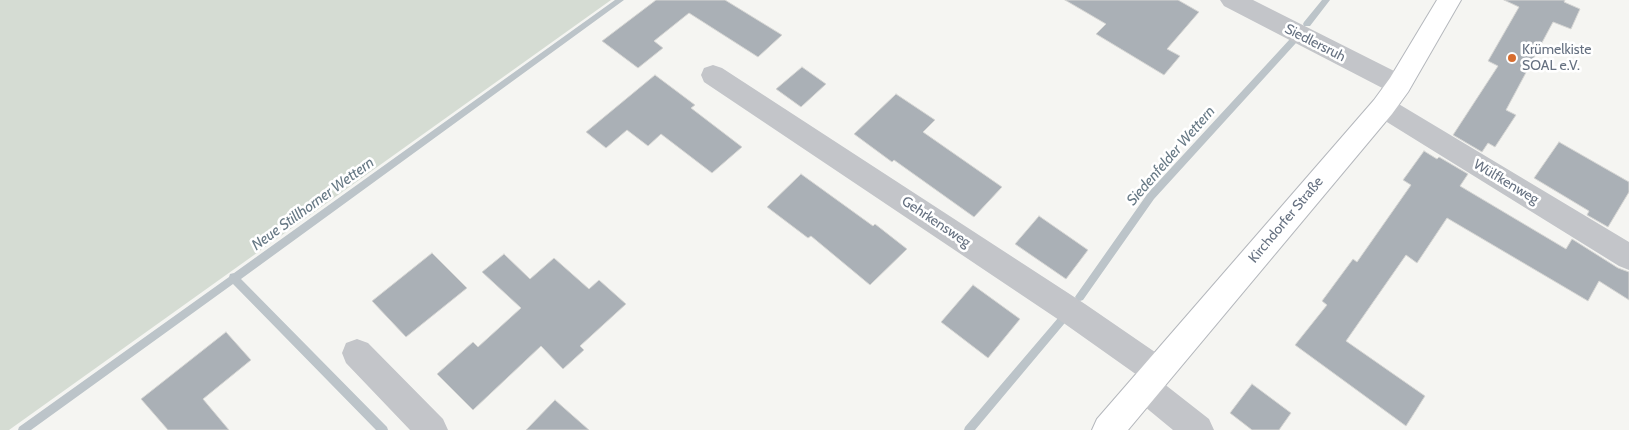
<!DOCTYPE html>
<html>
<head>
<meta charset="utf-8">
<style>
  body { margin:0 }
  canvas { display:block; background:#f5f5f2 }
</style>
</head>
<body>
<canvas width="1629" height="430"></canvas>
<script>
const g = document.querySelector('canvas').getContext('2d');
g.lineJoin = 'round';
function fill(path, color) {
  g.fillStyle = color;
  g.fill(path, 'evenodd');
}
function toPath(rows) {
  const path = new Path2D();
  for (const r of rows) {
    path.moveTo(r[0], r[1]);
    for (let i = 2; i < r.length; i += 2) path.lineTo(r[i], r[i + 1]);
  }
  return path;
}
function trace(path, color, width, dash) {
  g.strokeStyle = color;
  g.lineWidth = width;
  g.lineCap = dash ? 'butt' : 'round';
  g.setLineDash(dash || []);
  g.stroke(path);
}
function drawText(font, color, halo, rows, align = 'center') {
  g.font = font + ' Cabin,sans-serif';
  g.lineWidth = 5;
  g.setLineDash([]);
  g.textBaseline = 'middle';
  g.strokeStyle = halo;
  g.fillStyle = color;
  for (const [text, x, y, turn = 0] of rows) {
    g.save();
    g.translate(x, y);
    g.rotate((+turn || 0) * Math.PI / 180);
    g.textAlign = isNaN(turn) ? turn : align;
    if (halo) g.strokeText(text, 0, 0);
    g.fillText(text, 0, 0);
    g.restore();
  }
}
const green = toPath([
  [0,0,611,0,9,430,0,430]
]);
const stream = toPath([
  [615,0,624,0,241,279,387,427,388,430,376,430,233,284,31,430,18,430,19,427,229,277,230,274,234,273,615,0],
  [1322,0,1330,0,1310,26,1304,26,1303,24,1304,22,1322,0],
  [1293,38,1297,41,1296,43,1154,199,1083,300,1080,301,1077,300,1075,297,1077,294,1148,193,1290,39,1293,38],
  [1061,317,1064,318,1066,321,1064,324,975,430,964,430,965,427,1058,318,1061,317]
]);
const building = toPath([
  [656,0,725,0,782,35,758,57,689,13,654,41,663,48,638,68,602,41,656,0],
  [1065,0,1178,0,1199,12,1167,49,1180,56,1164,75,1096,34,1106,24,1065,0],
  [1504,0,1565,0,1564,2,1580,9,1571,29,1553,22,1506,110,1516,115,1495,147,1488,143,1482,152,1453,135,1498,66,1488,61,1519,7,1504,0],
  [802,67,826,84,801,107,776,89,802,67],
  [655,75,695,105,691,108,742,147,712,173,661,134,648,146,627,130,606,148,586,132,655,75],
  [896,94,935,120,923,132,1002,187,974,217,894,160,892,162,854,134,896,94],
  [1559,142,1629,182,1629,192,1608,227,1587,215,1589,211,1534,178,1559,142],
  [1424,151,1437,159,1439,157,1468,174,1460,186,1566,249,1572,239,1618,268,1629,272,1629,300,1599,281,1588,301,1447,218,1417,263,1406,255,1346,341,1425,396,1406,426,1295,345,1327,305,1322,301,1353,259,1357,262,1411,185,1403,180,1424,151],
  [801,174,873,226,875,224,907,249,870,285,811,236,808,238,767,207,801,174],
  [1039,216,1088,250,1066,279,1015,244,1039,216],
  [432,253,467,288,406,337,372,301,432,253],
  [504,254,530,279,554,258,589,289,599,280,626,304,580,346,584,350,563,369,541,346,473,410,437,374,473,342,478,347,521,308,482,272,504,254],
  [973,285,1020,319,988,358,941,322,973,285],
  [226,332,251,360,203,399,229,430,168,430,141,399,226,332],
  [1252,384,1291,413,1279,430,1252,430,1230,413,1252,384],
  [555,400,589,430,526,430,555,400]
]);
const street = toPath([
  [1220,0,1253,0,1408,78,1412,85,1408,92,1399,95,1390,92,1224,6,1220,0],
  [713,65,722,68,1085,304,1168,361,1172,371,1168,381,1163,383,1209,419,1214,430,1173,430,1133,397,1129,387,1133,377,1137,375,1065,324,704,82,701,75,704,68,713,65],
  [1383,97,1392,100,1629,242,1629,270,1619,266,1374,114,1370,107,1374,100,1383,97],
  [357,339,368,343,443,419,448,430,410,430,346,363,342,353,346,343,357,339]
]);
const secondary = toPath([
  [1437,0,1461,0,1408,92,1392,114,1128,430,1092,430,1097,419,1374,100,1390,78,1437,0]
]);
const markers = [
  [1512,58,5,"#d76d2f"]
];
const streetNames = [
  ["Siedlersruh",1315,43,27],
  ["Wülfkenweg",1506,182,31],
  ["Kirchdorfer Straße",1286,220,-50],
  ["Gehrkensweg",936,222,34]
];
const poiNames = [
  ["Krümelkiste",1522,50],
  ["SOAL e.V.",1522,66]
];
const waterNames = [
  ["Siedenfelder Wettern",1171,156,-49],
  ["Neue Stillhorner Wettern",313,204,-36]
];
fill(green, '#d5dcd3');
fill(stream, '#bcc4c9');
fill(building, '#aab0b6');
trace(building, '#d6d6d4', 1);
trace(secondary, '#b5b8bd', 2);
fill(street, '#c3c5c9');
fill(secondary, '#fff');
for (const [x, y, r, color] of markers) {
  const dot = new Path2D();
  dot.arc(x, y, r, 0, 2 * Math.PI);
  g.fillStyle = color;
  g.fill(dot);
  trace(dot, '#fff', 2);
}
drawText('14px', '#667181', '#fff', streetNames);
drawText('14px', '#667181', '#fff', poiNames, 'left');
drawText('italic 15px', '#677985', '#fff', waterNames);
</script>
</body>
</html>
